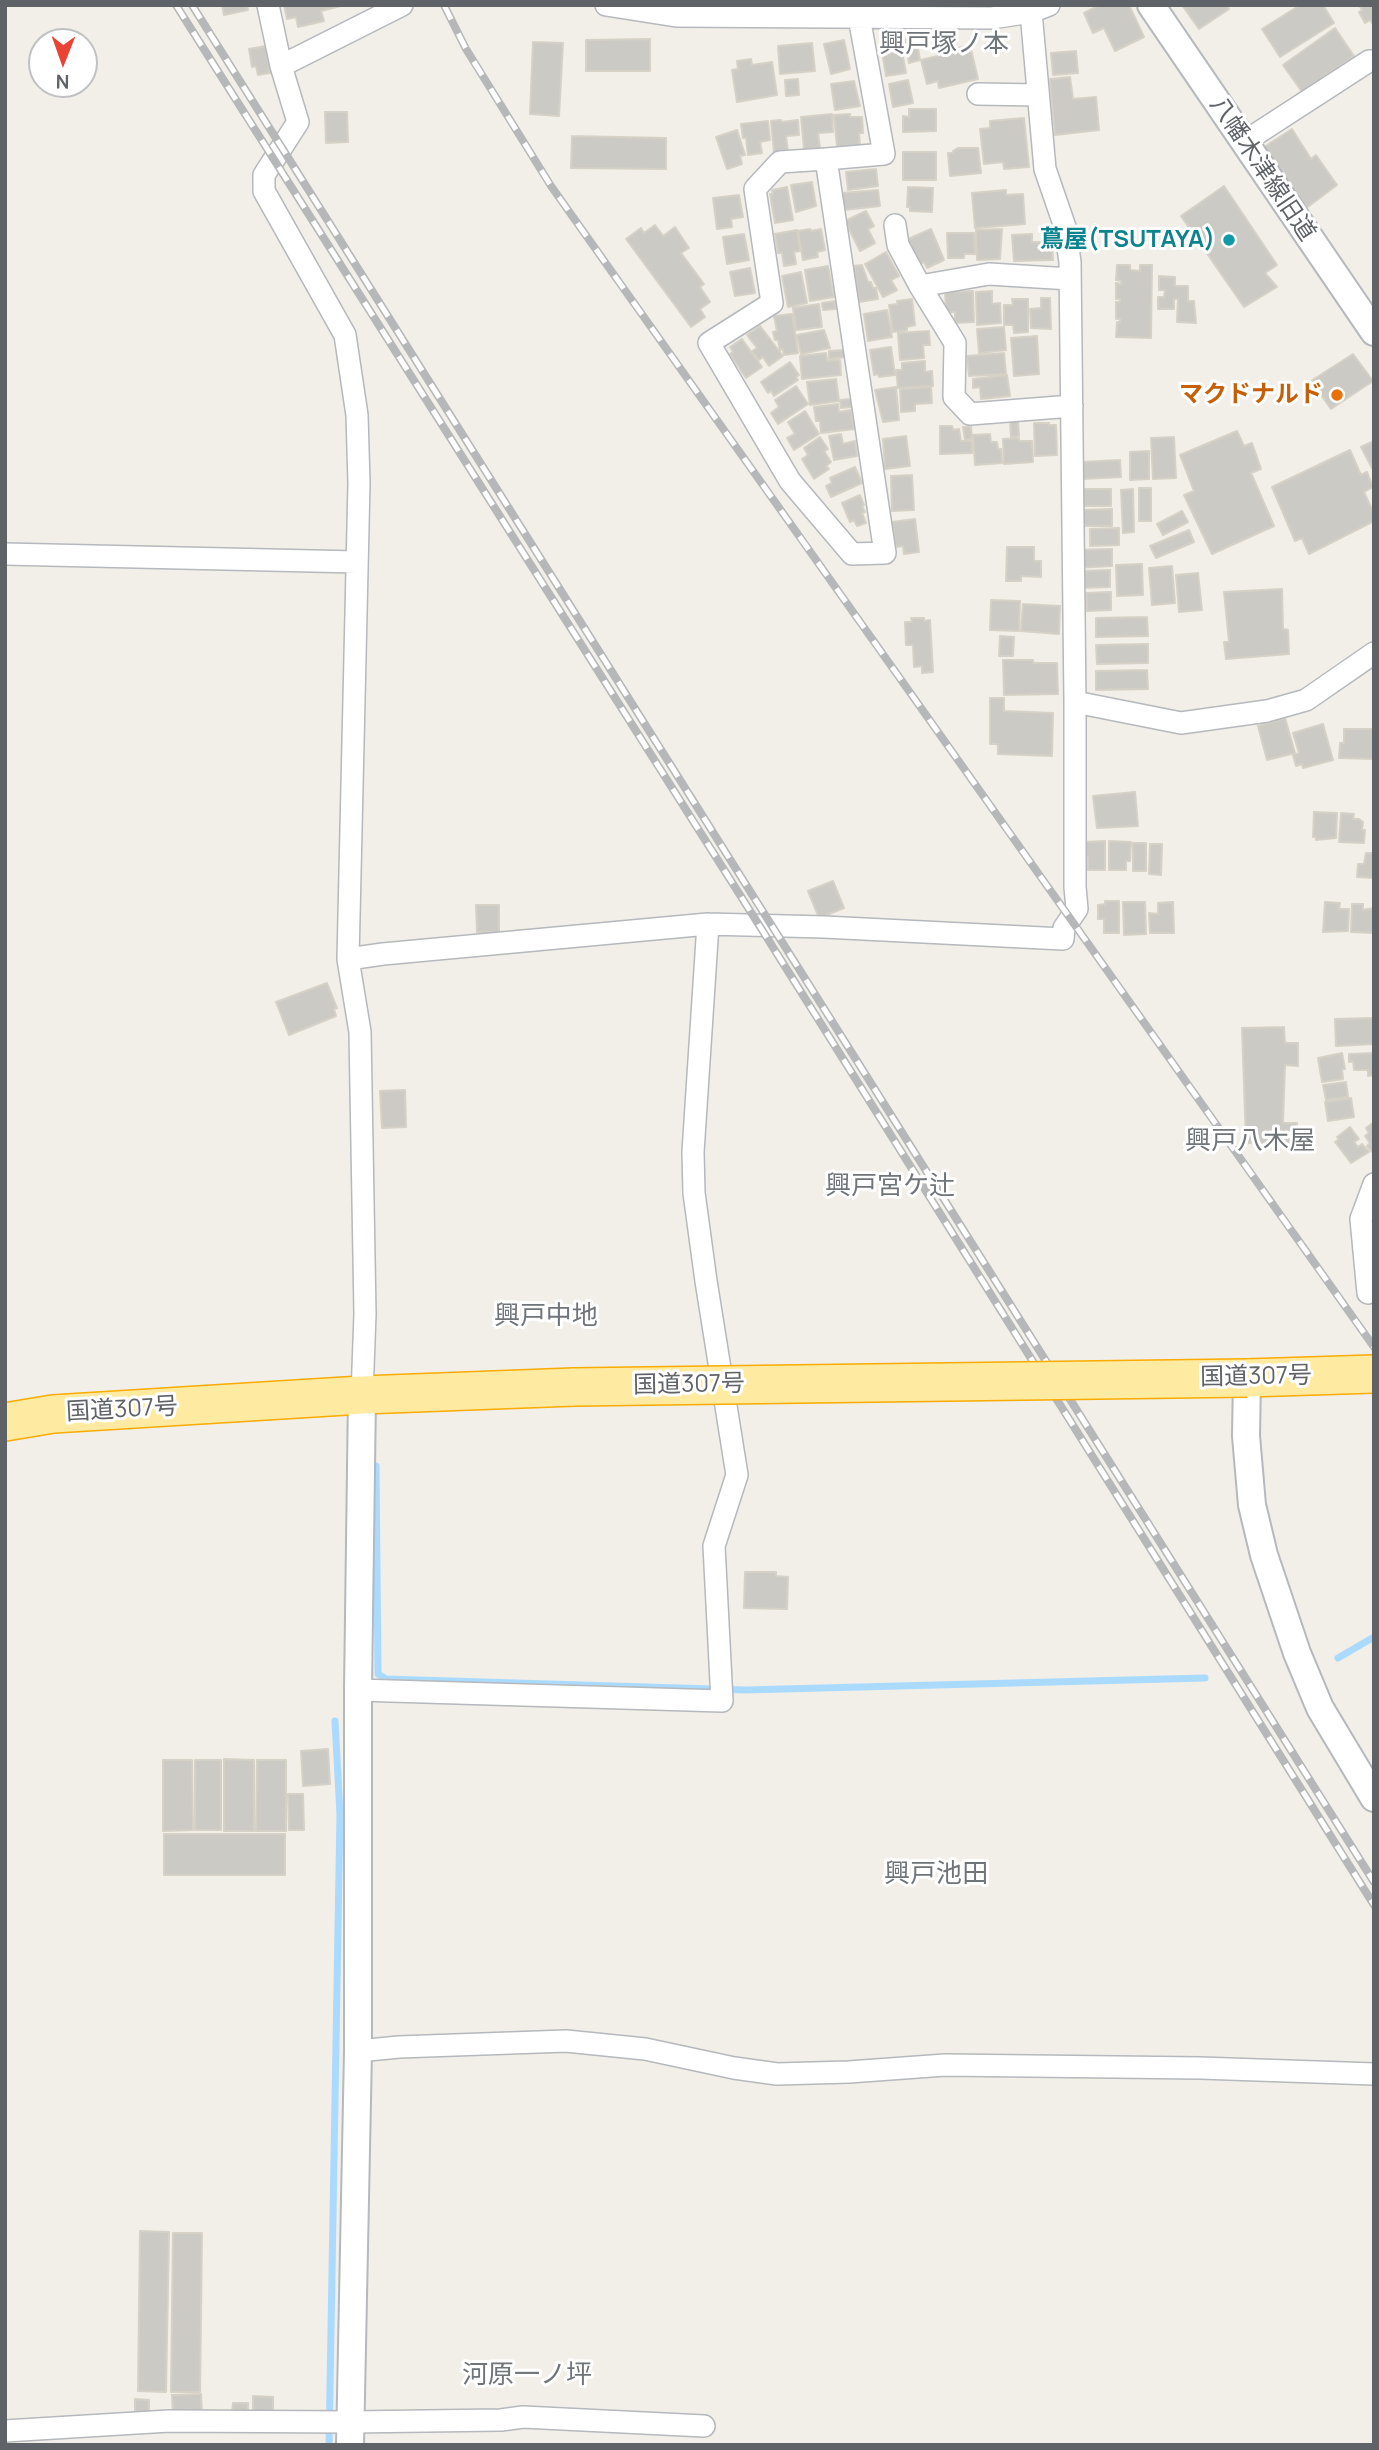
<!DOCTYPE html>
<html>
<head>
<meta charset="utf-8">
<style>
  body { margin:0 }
  #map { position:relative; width:1379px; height:2450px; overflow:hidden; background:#f1efe8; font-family:Manrope,sans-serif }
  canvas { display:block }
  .frame { position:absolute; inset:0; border:7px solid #5f6368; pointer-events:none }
  .north { position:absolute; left:28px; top:28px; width:70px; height:70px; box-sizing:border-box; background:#fff; border:2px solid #bfc1c3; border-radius:50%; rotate:181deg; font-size:19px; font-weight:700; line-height:28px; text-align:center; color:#5f6368 }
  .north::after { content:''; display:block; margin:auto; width:24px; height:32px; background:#ea4335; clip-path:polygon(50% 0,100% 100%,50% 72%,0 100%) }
</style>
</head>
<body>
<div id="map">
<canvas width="1379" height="2450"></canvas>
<div class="frame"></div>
<div class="north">N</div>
</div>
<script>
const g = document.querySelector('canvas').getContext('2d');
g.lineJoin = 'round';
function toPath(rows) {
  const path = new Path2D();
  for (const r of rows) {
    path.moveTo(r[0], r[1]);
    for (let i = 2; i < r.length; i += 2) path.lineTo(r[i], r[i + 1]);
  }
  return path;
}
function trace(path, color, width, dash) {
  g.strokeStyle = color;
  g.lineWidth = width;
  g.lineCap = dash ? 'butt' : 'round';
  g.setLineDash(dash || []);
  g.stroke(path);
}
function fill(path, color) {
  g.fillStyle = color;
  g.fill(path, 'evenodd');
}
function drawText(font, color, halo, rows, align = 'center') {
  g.font = font + ' Manrope,"Noto Sans JP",sans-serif';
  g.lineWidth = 6;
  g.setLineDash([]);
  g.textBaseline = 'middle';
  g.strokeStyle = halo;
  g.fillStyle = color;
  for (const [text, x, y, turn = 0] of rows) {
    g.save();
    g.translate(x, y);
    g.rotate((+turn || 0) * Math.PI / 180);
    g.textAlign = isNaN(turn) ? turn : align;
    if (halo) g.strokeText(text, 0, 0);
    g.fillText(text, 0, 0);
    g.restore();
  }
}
const stream = toPath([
  [376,1466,378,1674,386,1679,745,1690,1205,1678],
  [1338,1658,1374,1637],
  [329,2445,340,1814,335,1721]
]);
const building = toPath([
  [222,5,247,5,248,10,224,15,222,5],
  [284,5,345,5,321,11,324,21,298,27,296,17,287,19,284,5],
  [1100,5,1129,5,1144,37,1115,51,1104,28,1093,33,1084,13,1100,5],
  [1182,5,1226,5,1229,9,1199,29,1182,5],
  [1300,5,1323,5,1334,23,1280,57,1262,29,1300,5],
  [1359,5,1374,5,1374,26,1370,20,1365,23,1359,12,1362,10,1359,5],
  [1335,28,1354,56,1302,92,1283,65,1335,28],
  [916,37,920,60,909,63,905,39,916,37],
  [650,39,650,71,586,71,586,40,650,39],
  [844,40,850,69,831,74,824,44,844,40],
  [900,41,906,73,886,76,881,45,900,41],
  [533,42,563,43,559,116,530,114,533,42],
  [812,43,815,71,780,74,778,46,812,43],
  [970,45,978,79,939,88,938,81,927,84,921,60,954,52,954,49,970,45],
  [266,46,270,73,258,75,256,66,252,67,249,49,266,46],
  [1076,51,1078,73,1053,75,1051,53,1076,51],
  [751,59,752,65,772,62,777,95,737,102,732,70,738,69,737,61,751,59],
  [1070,77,1073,99,1096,97,1099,130,1055,135,1050,79,1070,77],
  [798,79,799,95,786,96,785,80,798,79],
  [908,80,913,103,893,107,889,84,908,80],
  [854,81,860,106,835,110,831,84,854,81],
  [909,109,936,109,936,131,903,132,903,116,909,117,909,109],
  [325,112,347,112,348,142,326,143,325,112],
  [832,114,833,132,818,133,820,148,804,149,801,117,832,114],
  [850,114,850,117,862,117,863,133,859,133,860,145,837,147,834,115,850,114],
  [1024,118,1029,167,1004,169,1003,162,984,164,980,129,990,128,990,121,1024,118],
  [781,120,781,122,798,120,799,135,786,136,788,152,774,153,771,121,781,120],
  [768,121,770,140,760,142,762,153,748,155,746,138,743,138,741,124,768,121],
  [1292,129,1311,159,1316,155,1337,185,1305,209,1264,147,1292,129],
  [737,130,745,155,740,156,742,164,727,169,716,137,737,130],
  [572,136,666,138,666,169,571,168,572,136],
  [958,148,978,148,981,173,950,176,948,153,953,153,953,151,958,148],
  [903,152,936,152,936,180,903,180,903,152],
  [876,169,878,186,848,190,846,172,876,169],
  [812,182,816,206,796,212,791,185,812,182],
  [1224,186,1277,265,1265,273,1277,287,1244,307,1181,216,1224,186],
  [787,187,793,220,775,223,770,194,773,194,772,190,787,187],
  [908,187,933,188,932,212,910,211,910,207,907,207,908,187],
  [878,190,880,206,844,210,842,193,878,190],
  [1006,190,1006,195,1023,194,1025,224,975,228,972,193,1006,190],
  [739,195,743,217,731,219,732,227,717,229,713,198,739,195],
  [866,211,874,226,868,229,875,243,860,251,845,221,866,211],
  [655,225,663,236,675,227,689,248,681,253,704,284,700,287,710,302,700,309,705,317,691,327,626,239,641,228,644,233,655,225],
  [810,229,811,231,821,229,825,250,817,252,818,257,803,260,798,231,810,229],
  [931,229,944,260,927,268,924,262,919,264,908,239,931,229],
  [1002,229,1000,259,977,260,976,230,1002,229],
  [797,230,800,251,794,252,796,264,784,266,782,253,778,253,775,234,797,230],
  [947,233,974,233,975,254,964,254,964,258,948,258,947,233],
  [744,234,749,260,727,264,723,237,744,234],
  [1032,234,1032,242,1052,242,1053,260,1014,261,1012,235,1032,234],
  [886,252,899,276,891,280,897,290,883,297,865,264,886,252],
  [862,265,868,282,871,282,873,288,876,288,878,299,859,302,854,266,862,265],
  [1117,265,1130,265,1130,270,1140,271,1140,265,1152,265,1151,338,1116,337,1117,322,1120,322,1120,319,1116,319,1116,302,1120,302,1120,299,1116,299,1116,283,1121,284,1121,281,1116,280,1117,265],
  [828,266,834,297,810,301,805,270,828,266],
  [750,268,755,293,735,296,730,272,750,268],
  [801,272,807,303,788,307,782,276,801,272],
  [1159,276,1175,277,1175,286,1188,286,1188,301,1194,301,1196,323,1177,322,1178,299,1174,299,1174,309,1158,309,1158,297,1164,297,1165,290,1159,290,1159,276],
  [973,291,974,322,955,323,955,312,946,312,945,292,973,291],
  [992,291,992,304,1000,303,1001,323,977,325,976,292,992,291],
  [1041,298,1050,298,1051,329,1031,328,1030,309,1041,308,1041,298],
  [912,299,915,325,907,327,907,330,893,332,889,305,898,304,897,301,912,299],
  [1012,299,1028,299,1028,332,1014,333,1013,325,1004,325,1004,305,1013,305,1012,299],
  [835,301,836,309,823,310,822,303,835,301],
  [819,304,822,327,796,330,793,308,819,304],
  [887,310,892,337,868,341,864,314,887,310],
  [792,314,798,353,784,355,783,349,780,350,778,340,775,340,773,332,777,331,774,316,792,314],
  [760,326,783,356,769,366,763,357,759,360,752,351,757,348,747,335,760,326],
  [1004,327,1006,350,979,353,977,329,1004,327],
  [824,330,830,348,801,354,797,335,824,330],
  [929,331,930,345,923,345,924,358,900,360,898,333,929,331],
  [1037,336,1039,374,1014,376,1011,338,1037,336],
  [742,339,762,367,746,378,730,354,733,352,730,347,742,339],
  [891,347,895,375,879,377,878,374,874,375,870,350,891,347],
  [844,350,845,357,829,359,829,351,844,350],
  [826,353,827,361,840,360,841,375,802,379,800,356,826,353],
  [1004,353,1006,374,969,376,967,356,1004,353],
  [1353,354,1373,381,1331,409,1311,381,1353,354],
  [925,361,925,372,932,371,933,386,898,388,896,370,902,370,902,363,925,361],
  [790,362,799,375,796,377,798,380,774,396,771,391,768,393,761,382,790,362],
  [1007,375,1010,396,981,399,980,387,973,388,973,379,1007,375],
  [836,379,839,401,810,405,807,382,836,379],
  [796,386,808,404,778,424,771,413,779,407,775,400,796,386],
  [896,387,899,420,883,422,875,390,896,387],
  [931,387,932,403,915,404,915,411,901,412,900,389,931,387],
  [852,399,852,407,841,408,840,400,852,399],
  [838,404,839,412,851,410,854,429,821,433,820,421,816,421,814,407,838,404],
  [805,411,819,434,794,450,787,438,795,434,788,422,805,411],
  [1018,420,1019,436,1011,437,1010,421,1018,420],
  [1034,423,1049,423,1049,425,1056,425,1057,455,1035,456,1034,423],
  [940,426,952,426,953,430,959,429,961,441,972,441,972,453,940,454,940,426],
  [971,426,972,439,965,440,963,427,971,426],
  [1237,431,1244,446,1252,443,1261,469,1251,473,1274,526,1212,554,1184,495,1194,491,1180,455,1237,431],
  [841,434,843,444,855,441,857,456,834,460,829,436,841,434],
  [990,434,991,442,997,442,998,449,1001,449,1002,463,975,465,973,435,990,434],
  [906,436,910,466,885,469,883,439,906,436],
  [820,437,828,449,824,451,831,462,826,466,829,469,814,479,802,459,808,455,804,448,820,437],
  [1174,437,1176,478,1153,479,1151,438,1174,437],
  [1019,438,1019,441,1032,441,1033,462,1004,464,1003,439,1019,438],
  [1374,441,1374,467,1372,468,1361,447,1374,441],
  [1350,450,1361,475,1367,472,1373,487,1364,492,1374,514,1374,521,1309,554,1302,538,1295,541,1272,487,1350,450],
  [1149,451,1149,479,1130,480,1130,452,1149,451],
  [1120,460,1121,477,1083,479,1082,462,1120,460],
  [855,467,862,483,831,497,826,486,832,483,830,478,855,467],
  [912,475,914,510,892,511,891,476,912,475],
  [1139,488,1151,488,1151,521,1139,521,1139,488],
  [1080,489,1111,489,1111,506,1080,506,1080,489],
  [1133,489,1134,532,1123,533,1121,490,1133,489],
  [860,495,864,505,862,506,865,512,862,513,866,523,857,526,854,520,850,522,842,503,860,495],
  [1112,509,1112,526,1081,526,1081,510,1112,509],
  [1182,511,1188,522,1163,535,1157,524,1182,511],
  [915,519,919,552,904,554,903,546,896,547,892,522,915,519],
  [1119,528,1119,545,1090,546,1090,529,1119,528],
  [1189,530,1194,542,1156,558,1150,546,1189,530],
  [1007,547,1034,547,1034,561,1041,561,1041,577,1021,576,1021,581,1006,581,1007,547],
  [1112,549,1112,566,1075,568,1074,550,1112,549],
  [1142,564,1143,595,1117,596,1116,565,1142,564],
  [1172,566,1175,603,1152,605,1149,568,1172,566],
  [1110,570,1110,587,1081,588,1081,571,1110,570],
  [1198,573,1202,610,1179,612,1176,575,1198,573],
  [1282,589,1283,629,1288,630,1289,654,1226,659,1224,642,1229,642,1224,592,1282,589],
  [1111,592,1111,610,1087,611,1086,593,1111,592],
  [991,600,1020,601,1019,631,990,630,991,600],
  [1023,604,1060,606,1059,634,1021,631,1023,604],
  [1147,617,1148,636,1096,637,1096,618,1147,617],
  [911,618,924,618,924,621,930,620,933,672,922,673,922,666,914,667,913,645,906,645,905,622,912,622,911,618],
  [1000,636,1014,637,1013,656,999,656,1000,636],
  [1148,644,1148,663,1097,664,1096,645,1148,644],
  [1003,660,1033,660,1033,663,1057,663,1058,694,1004,695,1003,660],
  [1147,670,1148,689,1096,690,1096,671,1147,670],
  [990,698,1004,698,1004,711,1053,713,1052,756,998,754,998,744,990,744,990,698],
  [1285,718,1295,753,1267,760,1258,726,1285,718],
  [1323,724,1333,760,1303,768,1302,764,1296,766,1293,755,1299,753,1293,733,1323,724],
  [1344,729,1374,729,1374,759,1339,758,1340,743,1344,743,1344,729],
  [1135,792,1138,826,1097,828,1093,796,1135,792],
  [1314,812,1337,813,1336,838,1316,840,1316,837,1313,837,1314,812],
  [1341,813,1354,814,1353,819,1359,819,1363,822,1362,830,1365,830,1364,843,1339,842,1341,813],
  [1105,841,1105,870,1088,870,1088,857,1084,857,1084,842,1105,841],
  [1109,841,1131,842,1130,861,1126,861,1126,870,1109,870,1109,841],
  [1133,843,1146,843,1146,871,1133,871,1133,843],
  [1150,844,1162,844,1161,875,1149,874,1150,844],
  [1366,853,1374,853,1374,878,1357,877,1358,864,1364,864,1366,853],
  [833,881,844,908,819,918,808,891,833,881],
  [1105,901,1119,901,1119,933,1104,933,1104,919,1098,919,1098,905,1105,904,1105,901],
  [1123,902,1145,902,1146,934,1124,935,1123,902],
  [1173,902,1174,933,1150,933,1149,913,1158,914,1158,903,1173,902],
  [1325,902,1340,903,1339,909,1349,909,1348,931,1323,932,1325,902],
  [1352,904,1363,904,1363,910,1374,908,1374,933,1351,932,1352,904],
  [476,905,499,905,499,932,477,932,476,905],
  [327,983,337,1008,334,1009,336,1016,289,1035,276,1002,327,983],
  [1374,1018,1374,1044,1336,1046,1335,1019,1374,1018],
  [1284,1027,1285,1043,1298,1043,1298,1066,1285,1065,1283,1123,1297,1123,1297,1144,1246,1143,1242,1028,1284,1027],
  [1342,1053,1345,1069,1342,1069,1343,1079,1322,1082,1318,1058,1342,1053],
  [1374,1053,1374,1075,1368,1076,1368,1070,1354,1070,1353,1061,1349,1062,1349,1054,1374,1053],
  [1346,1082,1348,1097,1326,1100,1323,1085,1346,1082],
  [405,1090,406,1127,382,1128,380,1091,405,1090],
  [1351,1098,1354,1117,1328,1121,1325,1102,1351,1098],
  [1374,1122,1374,1154,1367,1146,1370,1143,1365,1136,1369,1133,1366,1128,1374,1122],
  [1350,1127,1359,1139,1354,1142,1358,1147,1362,1144,1369,1152,1351,1163,1335,1142,1339,1139,1337,1137,1350,1127],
  [745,1572,776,1572,776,1576,788,1577,787,1609,744,1608,745,1572],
  [328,1749,330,1784,303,1786,301,1751,328,1749],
  [224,1759,254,1760,254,1831,224,1831,224,1759],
  [163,1760,192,1760,193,1830,163,1831,163,1760],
  [195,1760,221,1760,221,1830,195,1830,195,1760],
  [257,1760,286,1760,286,1831,256,1831,257,1760],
  [288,1794,303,1794,304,1830,289,1830,288,1794],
  [164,1834,285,1834,285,1875,164,1875,164,1834],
  [140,2231,169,2232,166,2392,138,2391,140,2231],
  [173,2233,202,2233,200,2392,171,2392,173,2233],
  [201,2394,202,2414,173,2415,172,2395,201,2394],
  [253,2396,273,2397,273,2413,253,2413,253,2396],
  [135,2399,149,2400,149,2413,135,2413,135,2399],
  [233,2403,248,2403,248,2413,232,2412,233,2403]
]);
const minor = toPath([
  [268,5,281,66,298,122,264,175,264,191,345,335,357,415,359,483,348,959,360,1032,365,1314,362,1395],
  [606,5,676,16,992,18,1031,12,1049,5],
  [281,66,402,5],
  [978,94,1038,95],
  [1244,142,1369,61,1374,61],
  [826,159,885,553,852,554,790,481,709,343,772,303,755,189,780,162,826,159,884,154,859,17],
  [895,225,898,245,920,286,989,274,1070,279],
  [920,286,955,343,954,397,970,414,1072,406],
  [5,554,357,562],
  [1075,702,1181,723,1267,711,1306,700,1374,653],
  [348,959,383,954,708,924,824,927,1063,939,1064,928,1077,909,1075,887,1075,702,1070,262,1065,227,1045,169,1031,12],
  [1368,1293,1361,1219,1374,1184],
  [358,1690,722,1701,714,1546,737,1475,706,1281,694,1193,693,1152,708,924],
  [358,2051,399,2047,566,2041,645,2049,734,2068,777,2074,849,2072,945,2065,1200,2068,1374,2074],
  [5,2431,169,2421,351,2422,501,2420,523,2417,704,2426]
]);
const tertiary = toPath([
  [1151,5,1374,332],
  [1247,1378,1246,1436,1252,1505,1264,1555,1297,1653,1320,1708,1374,1798],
  [350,2445,358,2051,358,1690,362,1395]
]);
const trunk = toPath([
  [1247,1378,1374,1374],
  [5,1422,53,1414,362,1395,574,1387]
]);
const rail = toPath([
  [176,5,759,925,1374,1905],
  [192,5,1374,1882],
  [444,5,466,49,551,186,1374,1347]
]);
const trunkBridge = toPath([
  [574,1387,1247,1378]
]);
const markers = [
  [1229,240,7,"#0f9aa8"],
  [1337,395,7,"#e8710a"]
];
const streetNames = [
  ["八幡木津線旧道",1262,169,56],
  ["国道307号",1256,1377,-1],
  ["国道307号",689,1385,-1],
  ["国道307号",122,1410,-3]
];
const cultureNames = [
  ["蔦屋(TSUTAYA)",1215,240]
];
const foodNames = [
  ["マクドナルド",1323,395]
];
const neighbourhoodNames = [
  ["興戸塚ノ本",944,45],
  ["興戸八木屋",1250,1142],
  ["興戸宮ケ辻",890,1187],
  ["興戸中地",546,1317],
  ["興戸池田",936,1875],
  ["河原一ノ坪",527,2376]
];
trace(stream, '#aadaff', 7);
fill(building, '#cccac5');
trace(building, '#d6d1c6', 2);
trace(minor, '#b5b8bc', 24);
trace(tertiary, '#b5b8bc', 30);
trace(trunk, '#f9ab00', 40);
trace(minor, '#fff', 21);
trace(tertiary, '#fff', 26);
trace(trunk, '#feeaa1', 37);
trace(rail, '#b6b7b8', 8);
trace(rail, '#fff', 5, [16]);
trace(trunkBridge, '#f9ab00', 40, []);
trace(trunkBridge, '#feeaa1', 37);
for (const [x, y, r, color] of markers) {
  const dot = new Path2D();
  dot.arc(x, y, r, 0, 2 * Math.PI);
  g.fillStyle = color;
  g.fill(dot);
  trace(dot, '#fff', 2.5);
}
drawText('24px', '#5f6368', '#fff', streetNames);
drawText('bold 24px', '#0d838f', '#fff', cultureNames, 'right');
drawText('bold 24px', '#c56008', '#fff', foodNames, 'right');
drawText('26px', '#70757a', '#fff', neighbourhoodNames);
</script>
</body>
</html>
